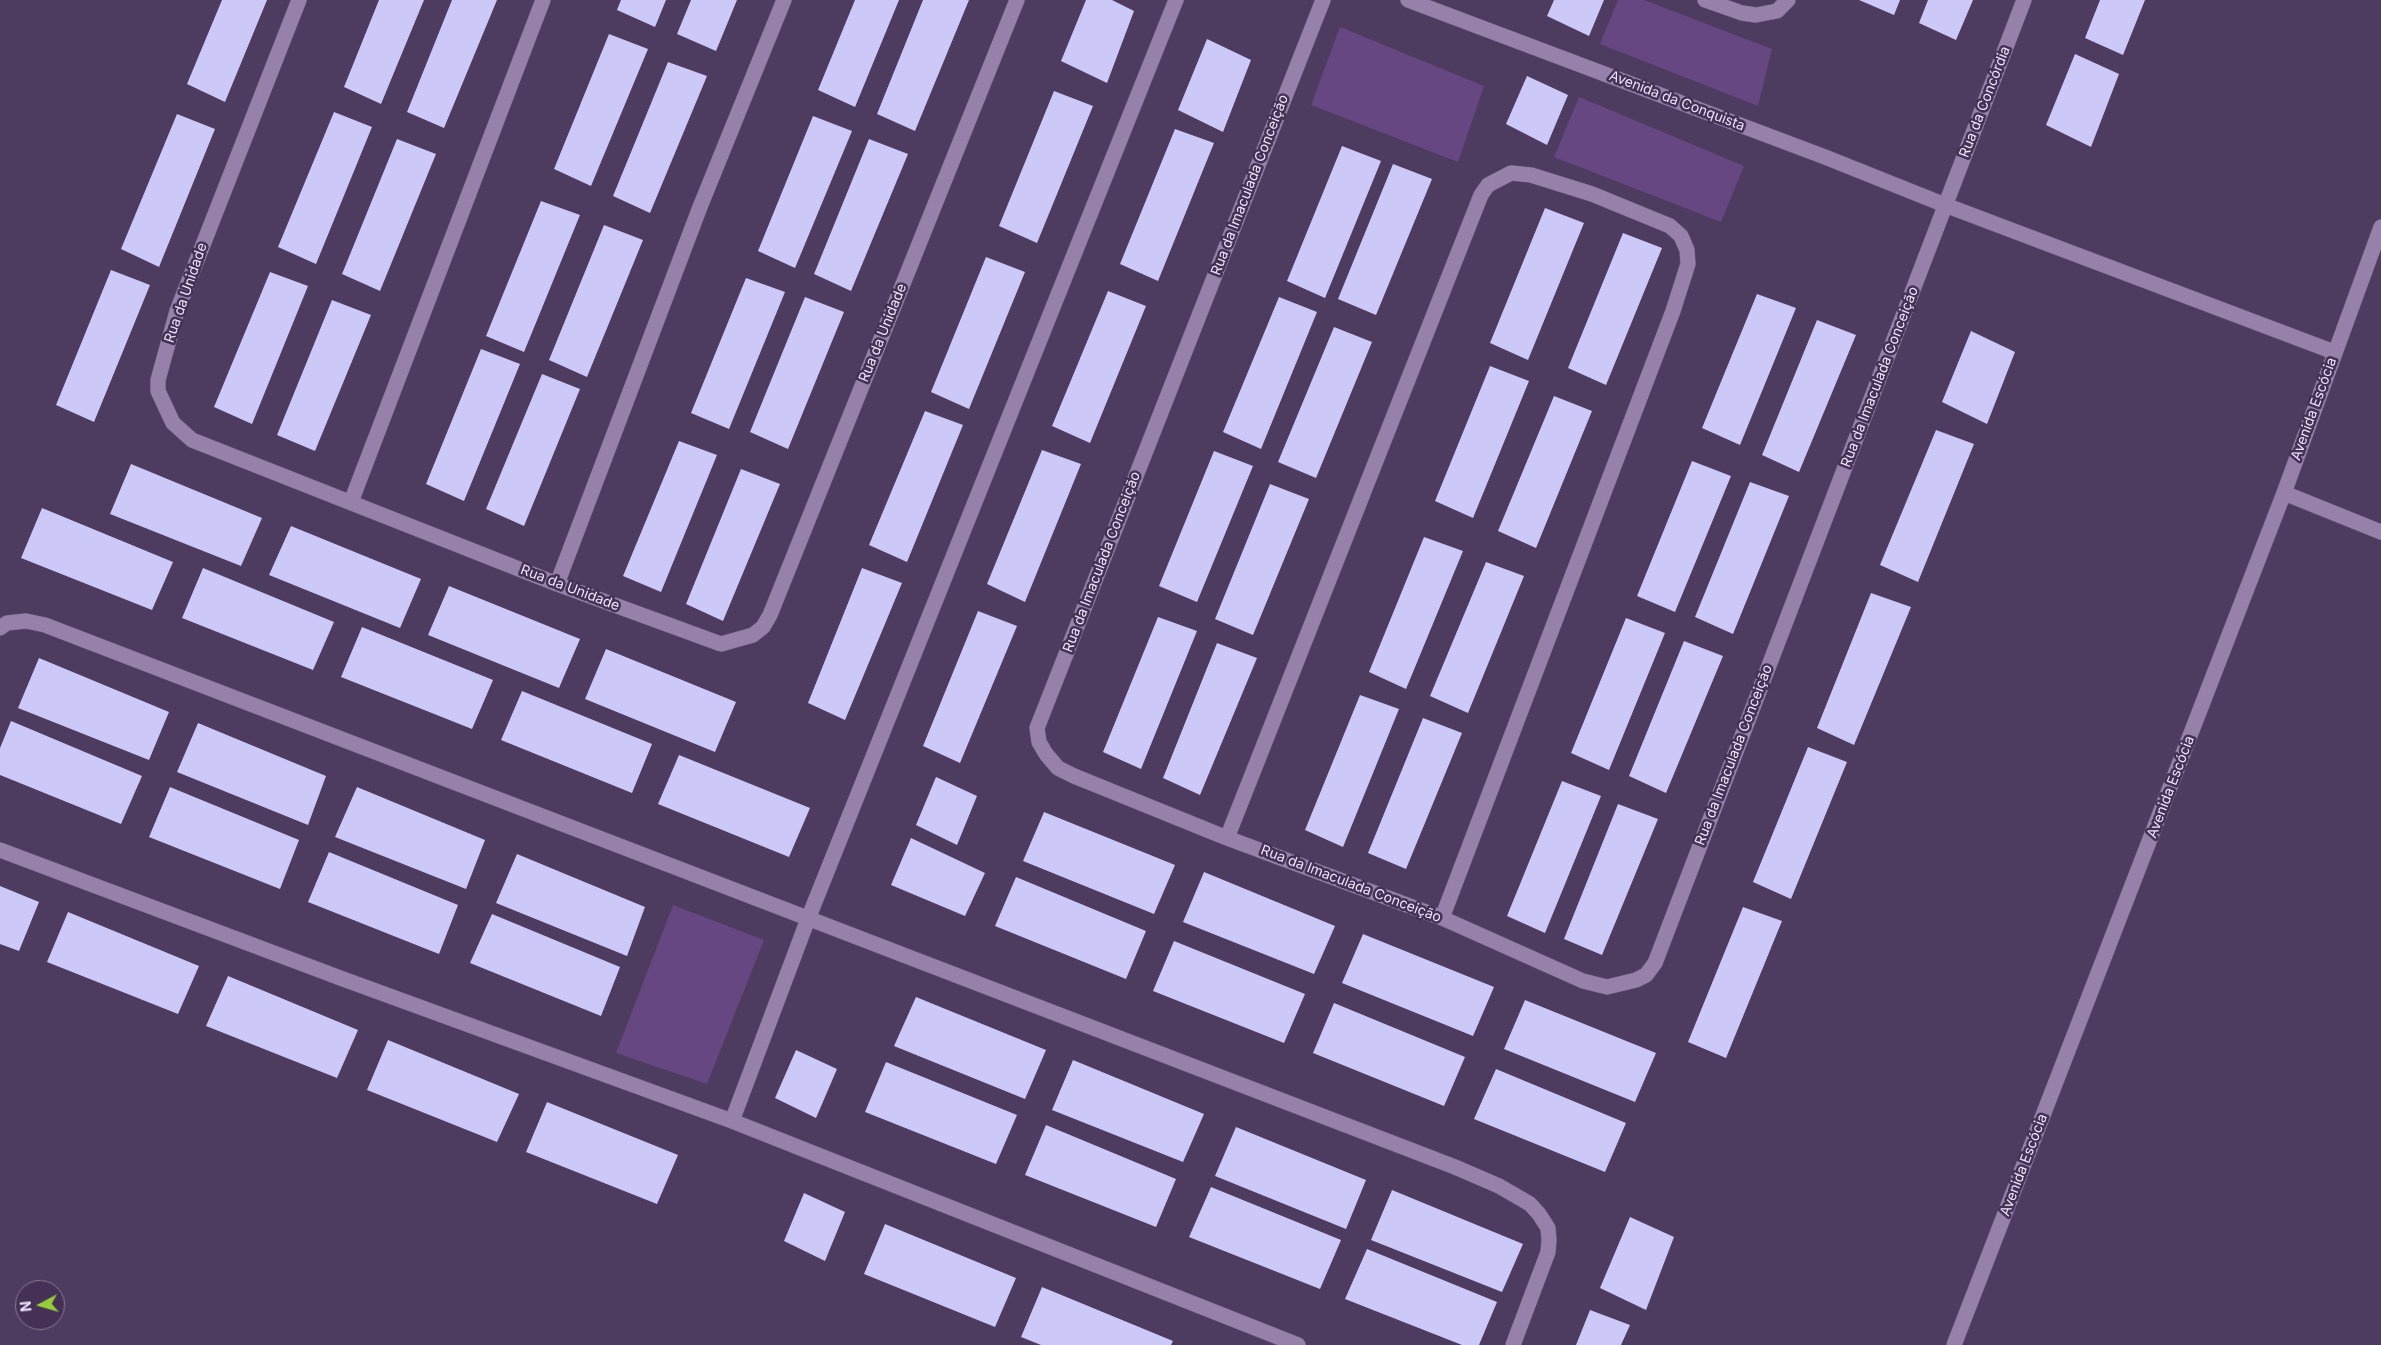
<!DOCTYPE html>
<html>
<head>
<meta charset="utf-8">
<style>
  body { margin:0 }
  #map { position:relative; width:2381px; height:1345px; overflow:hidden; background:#4e3b60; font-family:Inter,sans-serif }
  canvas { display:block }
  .north { position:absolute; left:15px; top:1280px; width:50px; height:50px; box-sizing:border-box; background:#443155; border:1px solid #887897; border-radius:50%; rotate:264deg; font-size:14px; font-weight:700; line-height:20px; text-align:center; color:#eee3fa }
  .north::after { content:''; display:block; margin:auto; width:18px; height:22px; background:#96cc39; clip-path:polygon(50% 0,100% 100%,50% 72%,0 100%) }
</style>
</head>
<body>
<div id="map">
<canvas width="2381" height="1345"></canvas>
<div class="north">N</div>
</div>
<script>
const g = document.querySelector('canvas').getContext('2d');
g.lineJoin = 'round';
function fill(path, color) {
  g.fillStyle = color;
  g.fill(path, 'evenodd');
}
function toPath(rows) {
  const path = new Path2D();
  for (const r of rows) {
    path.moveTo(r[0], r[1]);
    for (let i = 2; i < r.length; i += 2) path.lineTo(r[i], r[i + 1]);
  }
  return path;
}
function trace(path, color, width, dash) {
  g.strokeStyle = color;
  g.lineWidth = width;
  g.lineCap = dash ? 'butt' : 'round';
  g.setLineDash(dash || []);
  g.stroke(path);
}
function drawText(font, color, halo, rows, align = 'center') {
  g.font = font + ' Inter,sans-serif';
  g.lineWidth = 5;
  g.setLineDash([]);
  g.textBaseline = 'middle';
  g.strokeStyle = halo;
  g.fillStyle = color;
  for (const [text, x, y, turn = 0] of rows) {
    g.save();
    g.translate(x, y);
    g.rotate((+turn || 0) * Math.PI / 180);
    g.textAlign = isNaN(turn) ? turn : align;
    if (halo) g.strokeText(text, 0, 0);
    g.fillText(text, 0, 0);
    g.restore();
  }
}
const green = toPath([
  [1618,0,1644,0,1772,49,1758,106,1600,44],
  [1340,27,1484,86,1458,162,1311,105],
  [1579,97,1744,166,1721,222,1554,157],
  [673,905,764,940,707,1084,616,1053]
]);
const building = toPath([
  [222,0,267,0,225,102,187,84],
  [379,0,424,0,381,104,344,87],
  [452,0,497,0,444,128,407,112],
  [621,0,666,0,655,27,617,10],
  [691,0,737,0,716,51,677,34],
  [855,0,899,0,855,107,818,90],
  [923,0,969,0,915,131,877,114],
  [1086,0,1112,0,1134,11,1107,83,1061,61],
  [1554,0,1604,0,1589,36,1547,16],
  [1859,0,1900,0,1894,15],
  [1928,0,1973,0,1956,40,1919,23],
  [2100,0,2145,0,2123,55,2085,38],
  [609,34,648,49,591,186,554,169],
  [1207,39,1251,60,1223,132,1178,110],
  [2075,54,2119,74,2091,147,2046,125],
  [668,62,707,76,650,213,613,196],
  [1527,76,1568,95,1547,145,1506,124],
  [1054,91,1093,106,1037,243,999,226],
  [334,112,372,127,316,264,278,247],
  [177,114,215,129,159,267,121,249],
  [813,116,852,131,795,268,758,251],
  [1175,129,1214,143,1158,281,1120,264],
  [397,139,436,154,380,291,342,274],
  [869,139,908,154,851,291,814,274],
  [1342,146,1381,161,1325,298,1287,281],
  [1393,164,1432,179,1376,315,1338,299],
  [541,201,580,215,524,352,486,336],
  [1545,208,1584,223,1528,360,1490,343],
  [604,225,643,240,587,377,549,360],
  [1623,233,1662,248,1606,385,1568,368],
  [986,257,1025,272,969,409,931,392],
  [111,270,150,285,94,422,56,405],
  [270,272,308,286,252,424,214,407],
  [746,278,785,292,729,429,691,413],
  [1108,291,1146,306,1090,443,1052,426],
  [1757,294,1796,308,1740,445,1702,428],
  [805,297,844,312,788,449,750,432],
  [1279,297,1317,312,1261,449,1223,432],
  [332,300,371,315,315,451,277,435],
  [1817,320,1856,335,1799,472,1762,455],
  [1334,327,1372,342,1316,478,1278,462],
  [1971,331,2015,352,1987,424,1942,402],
  [481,349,520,364,464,501,426,484],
  [1490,366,1529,381,1473,518,1435,501],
  [542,374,580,389,524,526,486,509],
  [1554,396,1592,411,1536,548,1498,531],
  [925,411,963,425,907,562,869,545],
  [1936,430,1974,444,1918,582,1880,565],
  [679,441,717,455,661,592,623,576],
  [1042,450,1081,464,1025,602,987,584],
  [1214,451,1253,466,1197,602,1159,586],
  [1692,461,1731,476,1675,612,1637,596],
  [131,464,262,518,241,566,110,514],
  [741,469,780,484,723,621,686,604],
  [1750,482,1789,496,1733,634,1695,617],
  [1270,484,1309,499,1253,635,1215,619],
  [42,508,173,562,152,610,21,558],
  [291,526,421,579,400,628,269,575],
  [1424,537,1463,551,1406,689,1369,672],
  [1486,562,1524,576,1468,713,1430,696],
  [203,568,334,622,313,670,182,618],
  [862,568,902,583,845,720,808,703],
  [449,586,580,639,559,688,428,635],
  [1871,593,1911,607,1854,745,1817,728],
  [978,611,1017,626,960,763,923,746],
  [1158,617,1197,631,1141,769,1103,752],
  [1626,618,1665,633,1609,770,1571,753],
  [362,627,493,680,472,729,341,677],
  [1684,641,1723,656,1666,793,1629,776],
  [1217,643,1257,658,1200,795,1163,778],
  [606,649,736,702,715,752,585,699],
  [39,658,169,712,149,760,18,708],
  [522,691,652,744,632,793,501,740],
  [1360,695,1399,709,1343,847,1305,830],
  [1423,718,1462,733,1406,869,1368,853],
  [11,721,142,776,121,824,0,775,0,748],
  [198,723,326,776,308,825,177,772],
  [1808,747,1847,762,1791,899,1753,882],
  [679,755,810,808,789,857,658,804],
  [936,777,977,796,957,845,916,825],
  [1562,781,1601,796,1545,933,1507,916],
  [170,787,299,840,280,889,149,837],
  [357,787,485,840,466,889,335,837],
  [1618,804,1658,819,1602,955,1564,939],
  [1044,812,1175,865,1154,914,1023,861],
  [911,838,985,873,965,916,891,885],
  [329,852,458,905,439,954,308,902],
  [517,854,645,907,627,956,496,903],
  [1204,872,1335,926,1314,974,1183,922],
  [1016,877,1146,931,1126,979,995,926],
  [0,886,39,902,19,951,0,944],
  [1743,907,1782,921,1726,1058,1688,1042],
  [68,912,199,966,178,1014,47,962],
  [492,914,620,967,601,1016,470,963],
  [1363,934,1494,987,1473,1036,1342,983],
  [1174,941,1305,994,1284,1043,1153,991],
  [228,976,358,1030,337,1078,206,1026],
  [916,997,1046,1050,1025,1099,894,1046],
  [1525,1000,1656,1053,1635,1102,1504,1049],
  [1334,1003,1465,1057,1444,1106,1313,1053],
  [388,1040,519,1094,497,1142,367,1090],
  [796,1050,837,1069,816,1118,775,1098],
  [1073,1060,1204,1114,1183,1162,1052,1110],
  [886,1062,1017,1115,996,1164,865,1112],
  [1496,1069,1626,1123,1605,1172,1474,1119],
  [547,1102,678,1155,657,1204,526,1152],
  [1046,1125,1176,1179,1156,1227,1025,1175],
  [1236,1127,1366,1180,1346,1229,1215,1176],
  [1211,1187,1341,1240,1320,1289,1189,1237],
  [1392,1190,1523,1244,1502,1292,1371,1240],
  [804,1193,845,1212,825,1261,784,1241],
  [1630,1217,1674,1237,1646,1310,1600,1288],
  [885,1224,1016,1278,995,1327,864,1274],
  [1367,1249,1497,1302,1479,1345,1462,1345,1345,1299],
  [1042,1287,1173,1341,1171,1345,1041,1345,1021,1337],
  [1590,1310,1630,1325,1621,1345,1576,1345]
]);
const minor = toPath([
  [299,0,177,311,158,380,158,391,173,423,192,440,557,584,721,644,753,635,763,627,770,615,1017,0],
  [1323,0,1037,728,1039,742,1046,754,1058,768,1074,776,1227,838,1442,918,1583,981,1607,987,1636,980,1646,975,1655,963,2024,0],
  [1408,0,1825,157,1945,205,2334,352],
  [1705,0,1742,13,1756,15,1777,11,1788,0],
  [2284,493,2381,532],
  [351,502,543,0],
  [557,584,700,207,784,0],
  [0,628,7,623,26,621,45,625,1455,1167,1499,1186,1530,1204,1539,1214,1548,1228,1549,1240,1548,1252,1513,1345],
  [1227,838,1481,195,1488,185,1511,173,1531,175,1592,194,1670,226,1681,236,1687,250,1688,264,1673,311,1442,918],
  [0,850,343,979,732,1121,1298,1345],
  [732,1121,808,919,1176,0],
  [1954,1345,2284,493,2381,227]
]);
const streetNames = [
  ["Avenida da Conquista",1677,101,21],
  ["Rua da Concórdia",1985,102,-69],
  ["Rua da Imaculada Conceição",1250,185,-69],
  ["Rua da Unidade",186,293,-71],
  ["Rua da Unidade",883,333,-68],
  ["Rua da Imaculada Conceição",1880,377,-69],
  ["Avenida Escócia",2314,409,-70],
  ["Rua da Imaculada Conceição",1102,562,-69],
  ["Rua da Unidade",570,588,21],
  ["Rua da Imaculada Conceição",1734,755,-69],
  ["Avenida Escócia",2171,787,-69],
  ["Rua da Imaculada Conceição",1351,884,21],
  ["Avenida Escócia",2024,1165,-69]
];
fill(green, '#664781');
fill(building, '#ccc9f8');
trace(minor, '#685777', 16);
trace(minor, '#9681aa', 15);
drawText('14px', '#eee3fa', '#443155', streetNames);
</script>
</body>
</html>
